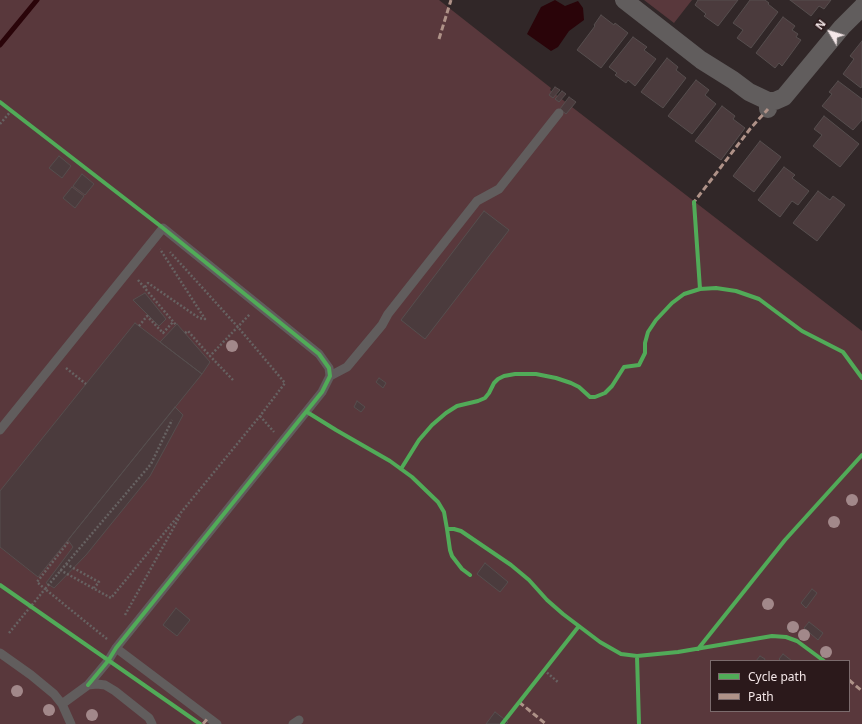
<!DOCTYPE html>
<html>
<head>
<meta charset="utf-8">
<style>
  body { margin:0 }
  #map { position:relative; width:862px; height:724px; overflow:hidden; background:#312728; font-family:"Noto Sans",sans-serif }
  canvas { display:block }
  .legend { position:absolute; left:710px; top:660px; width:140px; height:52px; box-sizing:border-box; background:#2b191b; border:1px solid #7b6b6d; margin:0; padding:5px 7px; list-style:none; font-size:12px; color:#f4e7e8 }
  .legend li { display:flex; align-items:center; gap:8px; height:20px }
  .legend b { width:20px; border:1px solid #7b6b6d }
  .north { position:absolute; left:810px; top:12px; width:40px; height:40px; -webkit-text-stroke:3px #2b191b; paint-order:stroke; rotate:308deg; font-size:11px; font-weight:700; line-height:16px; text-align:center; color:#f4e7e8 }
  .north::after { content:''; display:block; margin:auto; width:14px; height:18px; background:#f4e7e8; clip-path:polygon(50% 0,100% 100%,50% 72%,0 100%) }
</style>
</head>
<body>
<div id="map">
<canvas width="862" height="724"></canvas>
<ul class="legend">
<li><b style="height:5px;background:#51ab58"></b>Cycle path</li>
<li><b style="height:5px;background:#af9288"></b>Path</li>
</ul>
<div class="north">N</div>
</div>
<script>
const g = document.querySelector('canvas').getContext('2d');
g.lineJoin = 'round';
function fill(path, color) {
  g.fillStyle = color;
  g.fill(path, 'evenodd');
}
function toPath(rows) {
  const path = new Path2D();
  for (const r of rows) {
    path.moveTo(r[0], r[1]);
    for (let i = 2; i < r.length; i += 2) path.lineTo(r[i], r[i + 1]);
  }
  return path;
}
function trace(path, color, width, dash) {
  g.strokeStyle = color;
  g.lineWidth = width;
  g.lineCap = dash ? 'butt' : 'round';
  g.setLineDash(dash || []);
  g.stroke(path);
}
const green = toPath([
  [0,0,439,0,551,88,550,90,862,331,862,724,0,724],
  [711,661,849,661,849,711,711,711],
  [644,0,692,0,674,23]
]);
const water = toPath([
  [555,0,565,6,578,1,583,8,584,20,569,31,558,47,551,51,527,34,541,7]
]);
const stream = toPath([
  [0,45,37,0]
]);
const building = toPath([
  [698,0,738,0,718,26,704,16,706,14,695,5,698,0],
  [750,0,765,0,769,3,768,4,778,12,751,48,737,38,743,30,733,23,750,0],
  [790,0,831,0,824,9,819,6,811,16,790,0],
  [601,15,614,25,615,23,628,33,601,68,577,50,595,26,594,25,601,15],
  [783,17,795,26,792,30,798,34,796,37,801,40,782,66,779,63,775,68,756,53,783,17],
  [633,37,647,47,644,50,656,59,635,86,628,80,626,83,615,75,617,73,609,67,633,37],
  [862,41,862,86,861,88,843,74,854,59,850,56,862,41],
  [667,58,678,67,676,70,686,78,663,108,641,92,667,58],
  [696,80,709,90,705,95,716,104,692,134,668,116,696,80],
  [838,81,862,99,862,120,853,130,822,106,832,94,829,92,838,81],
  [555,87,560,90,553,98,549,95,555,87],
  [562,91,566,94,559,102,555,99,562,91],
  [569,97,576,102,566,114,560,109,569,97],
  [722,106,735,116,733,119,745,128,721,160,695,141,722,106],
  [824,116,859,144,840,167,813,146,822,135,814,129,824,116],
  [760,141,781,157,754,192,733,176,760,141],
  [59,156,71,166,62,178,49,168,59,156],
  [784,167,795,175,792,178,809,191,798,205,792,201,780,217,758,200,784,167],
  [82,174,94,184,85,195,73,186,82,174],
  [72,187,84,196,75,208,63,198,72,187],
  [818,191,830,200,833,196,845,205,817,241,793,223,818,191],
  [484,211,509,230,425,339,401,320,484,211],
  [145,293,166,319,159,326,133,300,145,293],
  [135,323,202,374,38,577,0,547,0,491,135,323],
  [177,324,210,362,202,374,160,342,177,324],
  [379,378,386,383,383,388,376,382,379,378],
  [357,401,365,407,361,412,354,407,357,401],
  [175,407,183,415,150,476,86,555,54,588,48,584,46,583,73,547,68,540,175,407],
  [485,563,508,582,500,592,477,574,485,563],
  [812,589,817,593,806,608,801,603,812,589],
  [176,608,190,620,177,636,163,625,176,608],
  [809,622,823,633,818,640,804,628,809,622],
  [788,625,795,627,794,631,787,629,788,625],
  [783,654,792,661,781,661,779,659,783,654],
  [760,656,765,659,764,661,756,661,760,656],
  [495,712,508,722,506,724,486,724,495,712]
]);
const path = toPath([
  [0,124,11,111],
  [138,280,176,325],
  [145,287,148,283,199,318,205,319,160,249],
  [139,326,147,316,163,333,173,322],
  [185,333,188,331,210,356],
  [66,368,86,384],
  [233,380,210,356,250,314],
  [260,416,274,432],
  [447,529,450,550,452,556,462,569,470,575],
  [66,564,99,582,94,588],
  [60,570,111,598,260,416,285,383,237,326,170,252],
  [125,615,180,516],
  [9,633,45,589,37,582,69,541],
  [107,639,45,589,151,464,172,420],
  [637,656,639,724],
  [544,670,559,683]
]);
const lane = toPath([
  [330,376,347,367,382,325,388,314,477,201,499,189,559,113],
  [0,430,163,228,319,354,329,368,330,376,322,392,116,648,108,661,88,685],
  [116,648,217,724],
  [0,653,31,675,54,694,62,704,71,724],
  [62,704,88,685,97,684,105,685,115,691,149,718,152,724],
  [293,724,299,720]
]);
const street = toPath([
  [624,0,701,60,733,80,749,92,768,101],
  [768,109,768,101,775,101,784,97,842,27,862,7]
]);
const quiet = toPath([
  [439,39,451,0],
  [694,205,694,202,711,180,750,129,768,109],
  [849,680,862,691],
  [519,702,546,724],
  [203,724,208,718]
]);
const cycleway = toPath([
  [0,102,163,228,319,354,329,368,330,376,322,392,116,648,108,661,88,685],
  [694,202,700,289],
  [307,412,336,430,390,461,412,477,438,502,444,512,447,529,454,529,461,531,511,565,529,580,547,600,563,614,600,642,621,654,637,656,678,652,772,636,786,637,797,641,824,661],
  [401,469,419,440,432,425,446,413,457,406,478,401,485,398,489,393,494,383,498,379,504,376,515,374,536,374,556,378,571,383,579,387,590,397,595,397,605,393,612,386,624,367,639,365,645,353,645,343,648,332,656,320,672,303,684,294,700,289,716,288,736,291,759,299,802,331,843,352,862,378],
  [447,529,450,550,452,556,462,569,470,575],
  [0,585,200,724],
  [698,649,785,540,862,455],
  [637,656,639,724],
  [502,724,579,626]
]);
const trees = [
  [232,346],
  [852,500],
  [834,522],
  [768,604],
  [793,627],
  [804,635],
  [826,652],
  [17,691],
  [49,710],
  [92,715]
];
fill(green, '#59383c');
fill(water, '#2a0409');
trace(stream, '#2a0409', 5);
fill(building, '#4b3b3d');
trace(building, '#564e4e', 1);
trace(path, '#676262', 2.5, [2, 2]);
trace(lane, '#615d5d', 9);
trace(street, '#615d5d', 18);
trace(quiet, '#af9288', 3, [6, 3]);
trace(cycleway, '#51ab58', 4);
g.fillStyle = '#a2888a';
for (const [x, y] of trees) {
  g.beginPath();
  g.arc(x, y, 6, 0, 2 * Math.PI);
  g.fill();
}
</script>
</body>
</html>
